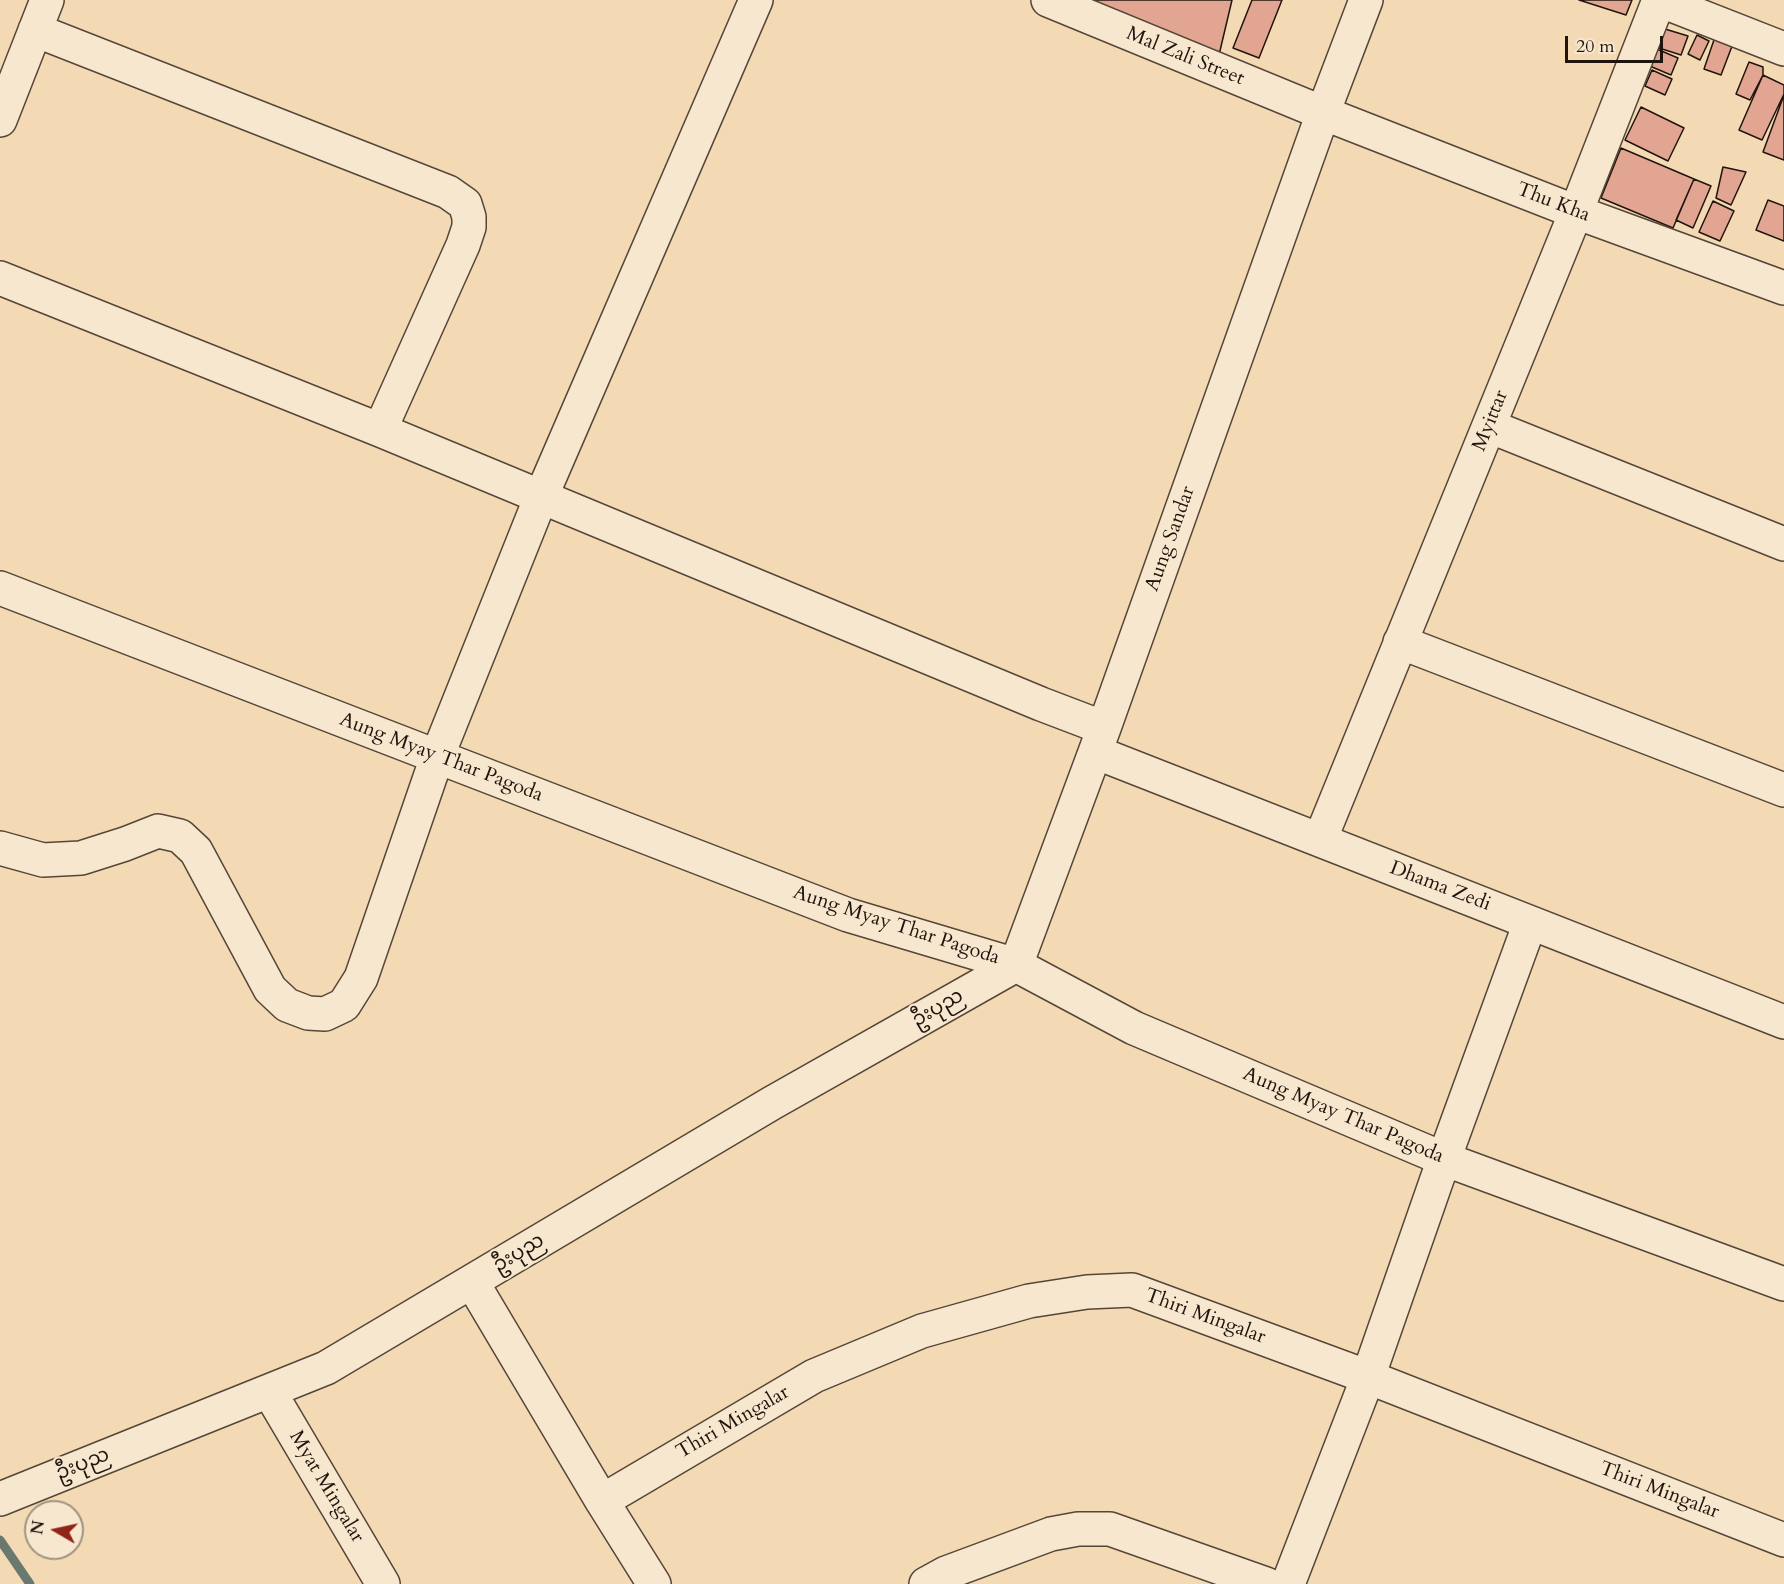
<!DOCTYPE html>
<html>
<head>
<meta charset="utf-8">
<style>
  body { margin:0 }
  #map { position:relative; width:1784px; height:1584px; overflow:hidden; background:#f3dab5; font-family:Cardo,serif }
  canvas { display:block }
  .north { position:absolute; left:24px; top:1500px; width:60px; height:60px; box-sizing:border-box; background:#f7e7cf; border:2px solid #a19381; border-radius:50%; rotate:279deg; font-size:16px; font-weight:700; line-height:24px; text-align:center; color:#20150d }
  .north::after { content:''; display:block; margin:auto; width:21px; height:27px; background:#8f2418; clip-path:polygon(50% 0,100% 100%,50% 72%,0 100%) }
  .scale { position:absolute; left:1565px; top:36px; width:98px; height:27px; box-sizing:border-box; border:3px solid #20150d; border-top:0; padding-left:8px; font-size:18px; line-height:21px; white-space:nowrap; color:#20150d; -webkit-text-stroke:4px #f7e7cf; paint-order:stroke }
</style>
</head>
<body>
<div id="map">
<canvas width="1784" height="1584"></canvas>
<div class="north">N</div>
<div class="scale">20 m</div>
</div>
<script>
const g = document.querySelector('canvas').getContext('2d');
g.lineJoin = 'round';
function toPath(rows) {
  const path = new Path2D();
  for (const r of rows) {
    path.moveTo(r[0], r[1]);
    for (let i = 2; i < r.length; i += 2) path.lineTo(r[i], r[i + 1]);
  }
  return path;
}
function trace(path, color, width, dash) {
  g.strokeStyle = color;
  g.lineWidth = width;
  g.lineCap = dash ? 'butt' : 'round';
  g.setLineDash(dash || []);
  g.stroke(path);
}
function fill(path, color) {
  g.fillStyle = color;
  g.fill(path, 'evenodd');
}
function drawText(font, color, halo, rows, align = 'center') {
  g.font = font + ' Cardo,"Noto Sans Myanmar",serif';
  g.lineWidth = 4.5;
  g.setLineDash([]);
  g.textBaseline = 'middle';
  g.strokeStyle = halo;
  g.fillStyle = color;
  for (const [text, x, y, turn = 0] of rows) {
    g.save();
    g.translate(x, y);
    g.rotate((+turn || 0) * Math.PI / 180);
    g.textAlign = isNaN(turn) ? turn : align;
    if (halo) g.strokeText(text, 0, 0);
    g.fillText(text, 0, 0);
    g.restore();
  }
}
const stream = toPath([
  [0,1540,30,1584]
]);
const building = toPath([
  [1092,0,1232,0,1219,55,1092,0],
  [1252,0,1282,0,1259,58,1233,48,1252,0],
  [1579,0,1632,0,1626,15,1579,0],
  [1665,29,1688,36,1681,55,1659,48,1665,29],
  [1716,34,1734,41,1721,75,1704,69,1716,34],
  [1697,35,1709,41,1700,60,1688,54,1697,35],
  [1652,47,1678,58,1671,75,1645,64,1652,47],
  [1749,62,1763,67,1763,75,1750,100,1736,94,1749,62],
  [1652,70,1672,79,1665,95,1645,86,1652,70],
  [1763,75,1784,85,1784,94,1762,140,1739,130,1763,75],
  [1784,95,1784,160,1763,152,1784,95],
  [1641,107,1684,128,1668,161,1625,140,1641,107],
  [1621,148,1694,179,1673,228,1601,198,1621,148],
  [1723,167,1746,172,1731,205,1716,198,1723,167],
  [1694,179,1711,186,1693,228,1676,220,1694,179],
  [1768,200,1784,206,1784,241,1756,230,1768,200],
  [1713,201,1734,211,1720,241,1699,232,1713,201]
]);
const minor = toPath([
  [1048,0,1323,113,1576,212,1784,288],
  [1659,0,1784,49],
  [35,30,448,192,465,204,469,217,469,227,463,245,380,430],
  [0,120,47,0],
  [0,278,380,430,1041,704,1104,728],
  [1489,426,1784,544],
  [0,588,848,915,1016,965,1134,1028,1444,1159,1784,1284],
  [1400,642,1784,790],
  [1095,752,1784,1022],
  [1320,840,1576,212,1659,0],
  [0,848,43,860,81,858,125,844,158,831,180,836,196,851,270,989,287,1005,308,1013,325,1014,344,1005,361,978,437,757,541,497,756,0],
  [472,1282,602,1501,654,1584],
  [269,1391,383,1584],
  [0,1499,326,1368,772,1103,1016,965,1104,728,1323,113,1366,0],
  [602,1501,814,1376,922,1331,1029,1301,1087,1292,1132,1290,1368,1377,1784,1540],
  [926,1584,946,1573,1051,1534,1078,1529,1110,1529,1266,1584],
  [1288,1584,1368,1377,1444,1159,1530,923]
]);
const streetNames = [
  ["Mal Zali Street",1185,57,22],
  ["Thu Kha",1553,203,21],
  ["Myittar",1491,421,-68],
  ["Aung Sandar",1171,539,-70],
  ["Aung Myay Thar Pagoda",441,758,21],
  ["Dhama Zedi",1440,887,21],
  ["Aung Myay Thar Pagoda",896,926,18],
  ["ဦးပုည",938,1009,-30],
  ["Aung Myay Thar Pagoda",1343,1116,23],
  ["ဦးပုည",519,1254,-31],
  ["Thiri Mingalar",1205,1317,20],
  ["Thiri Mingalar",733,1423,-30],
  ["ဦးပုည",83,1465,-22],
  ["Myat Mingalar",326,1487,59],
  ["Thiri Mingalar",1659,1491,21]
];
trace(stream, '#6a796d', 9);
fill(building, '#e2a592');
trace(building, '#20150d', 1.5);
trace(minor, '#554637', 36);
trace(minor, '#f7e7cf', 33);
drawText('20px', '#20150d', '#f7e7cf', streetNames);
</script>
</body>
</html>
